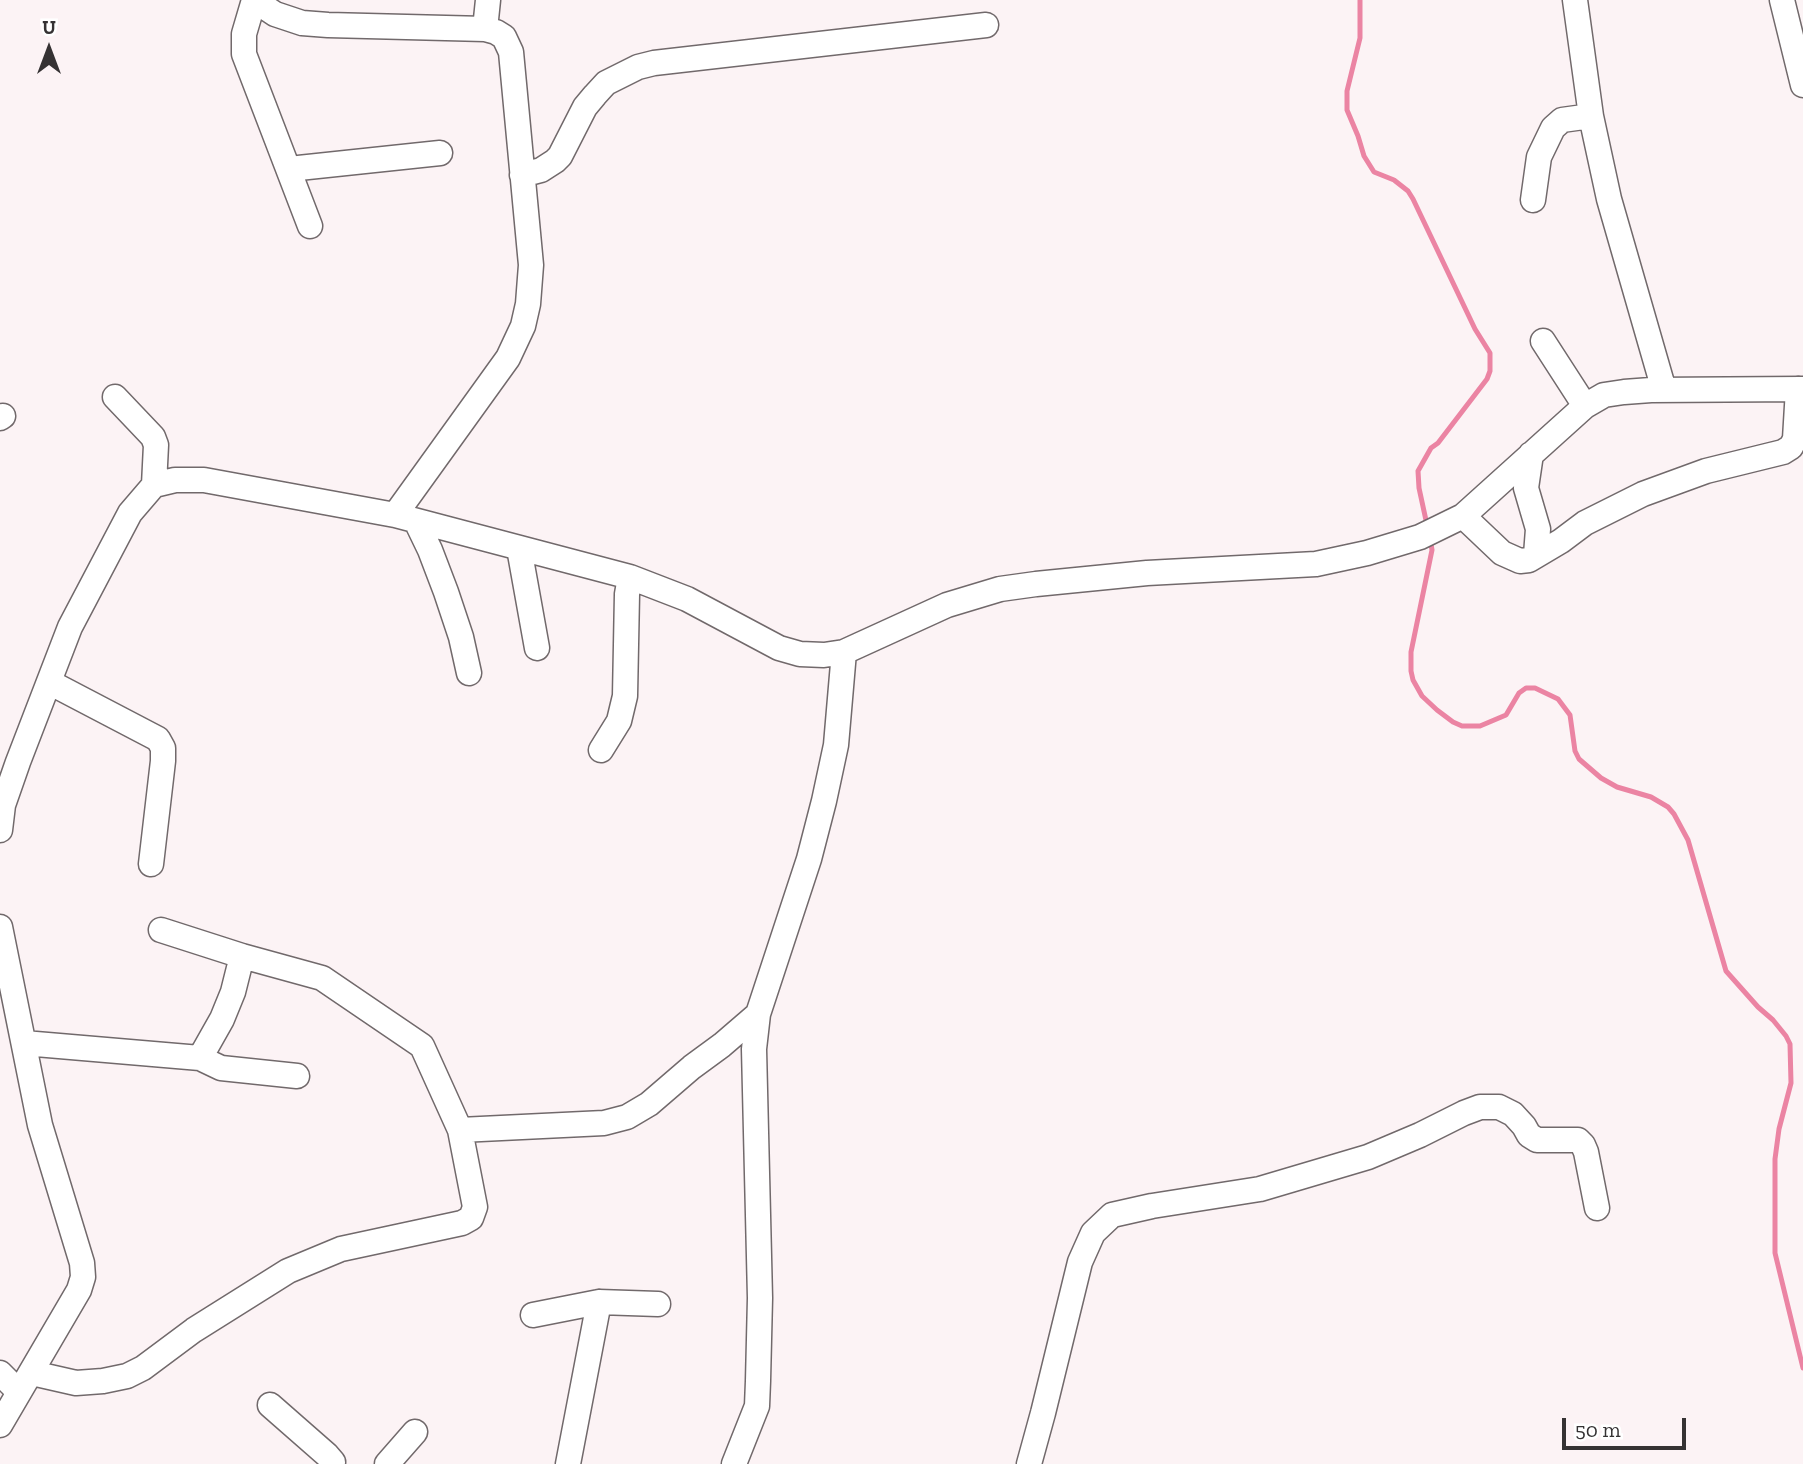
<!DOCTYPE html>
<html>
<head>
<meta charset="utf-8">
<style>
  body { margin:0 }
  #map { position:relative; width:1803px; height:1464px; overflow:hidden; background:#fcf3f5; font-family:"Zilla Slab",serif }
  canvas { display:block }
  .north { position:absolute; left:14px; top:14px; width:70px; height:70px; -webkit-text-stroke:5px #fff; paint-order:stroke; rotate:0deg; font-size:19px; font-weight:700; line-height:28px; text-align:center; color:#353233 }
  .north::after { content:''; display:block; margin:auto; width:24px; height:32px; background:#353233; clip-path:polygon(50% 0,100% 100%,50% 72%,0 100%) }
  .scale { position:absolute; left:1562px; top:1418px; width:124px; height:32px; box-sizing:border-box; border:4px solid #353233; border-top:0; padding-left:9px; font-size:21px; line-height:24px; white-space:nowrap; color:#353233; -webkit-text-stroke:5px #fff; paint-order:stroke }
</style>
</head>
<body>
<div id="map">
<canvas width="1803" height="1464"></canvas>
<div class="north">U</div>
<div class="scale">50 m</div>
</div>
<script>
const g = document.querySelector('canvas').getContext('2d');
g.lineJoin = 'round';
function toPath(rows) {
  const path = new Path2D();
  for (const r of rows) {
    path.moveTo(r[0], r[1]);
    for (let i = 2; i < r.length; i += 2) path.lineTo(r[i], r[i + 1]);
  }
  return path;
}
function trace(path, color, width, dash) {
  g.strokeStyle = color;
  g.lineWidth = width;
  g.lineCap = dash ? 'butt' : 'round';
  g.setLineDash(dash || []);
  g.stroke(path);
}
const stream = toPath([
  [1360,0,1360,38,1347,91,1347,110,1358,136,1364,156,1374,172,1394,180,1408,191,1413,199,1475,329,1490,353,1490,371,1487,379,1438,443,1431,448,1418,471,1419,488,1427,525],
  [1430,538,1432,550,1411,652,1411,671,1413,680,1422,696,1437,710,1453,722,1462,726,1480,726,1506,715,1519,693,1526,688,1535,688,1558,699,1570,715,1575,751,1579,759,1601,778,1617,787,1651,797,1668,807,1674,814,1688,840,1726,971,1758,1007,1773,1020,1786,1036,1790,1044,1791,1083,1779,1129,1775,1159,1775,1253,1803,1368]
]);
const minor = toPath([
  [254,0,275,14,302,23,328,25,485,29,496,32,504,37,511,52,531,265,528,304,523,326,508,358,395,515],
  [254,0,244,34,244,54,310,226],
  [1575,0,1591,116,1609,199,1664,390],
  [1782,0,1803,85],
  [485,29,488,0],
  [289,169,440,153],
  [522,175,541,170,555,161,560,156,585,107,595,95,606,83,638,67,654,63,986,25],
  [1533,200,1539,157,1553,128,1562,120,1591,116],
  [1543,341,1585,406],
  [115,397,153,437,156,445,154,485],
  [0,418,3,416],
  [1531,454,1526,488,1538,529,1536,555],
  [1463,516,1502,553,1520,561,1529,560,1561,541,1585,523,1643,494,1706,471,1783,452,1791,447,1795,439,1798,389],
  [416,521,430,550,446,592,461,637,469,673],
  [519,548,537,648],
  [49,682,158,739,163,748,163,761,151,864],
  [601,750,619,721,625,696,627,594,630,577],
  [0,830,3,805,18,762,70,627,130,513,154,485,175,480,204,480,395,515,630,577,687,599,779,648,800,654,824,655,844,652,947,605,1000,589,1036,584,1147,573,1316,564,1367,553,1420,537,1463,516,1585,406,1604,395,1624,392,1651,390,1803,389],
  [0,927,40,1125,82,1263,83,1277,79,1290,0,1425],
  [161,930,242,956,233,992,222,1019,200,1058],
  [24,1043,200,1058,221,1068,297,1076],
  [460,1130,604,1123,627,1117,649,1104,692,1067,722,1045,758,1014],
  [533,1315,599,1302,658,1304],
  [0,1373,19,1392],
  [32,1373,76,1383,103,1381,127,1376,143,1368,194,1330,288,1271,341,1249,462,1223,471,1218,475,1207,460,1130,422,1046,322,978,242,956],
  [270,1405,327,1455,333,1462,331,1464],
  [387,1464,415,1432],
  [568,1464,599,1302],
  [734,1464,757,1406,758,1381,760,1298,754,1049,758,1014,809,859,824,801,836,745,844,652],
  [1029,1464,1043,1413,1080,1262,1093,1233,1112,1215,1152,1206,1260,1189,1368,1157,1420,1135,1464,1113,1480,1107,1499,1107,1513,1114,1524,1126,1529,1135,1537,1140,1578,1140,1583,1145,1586,1152,1597,1208]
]);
trace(stream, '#eb84a3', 5);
trace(minor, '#71696b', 27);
trace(minor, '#fff', 24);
</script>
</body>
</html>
